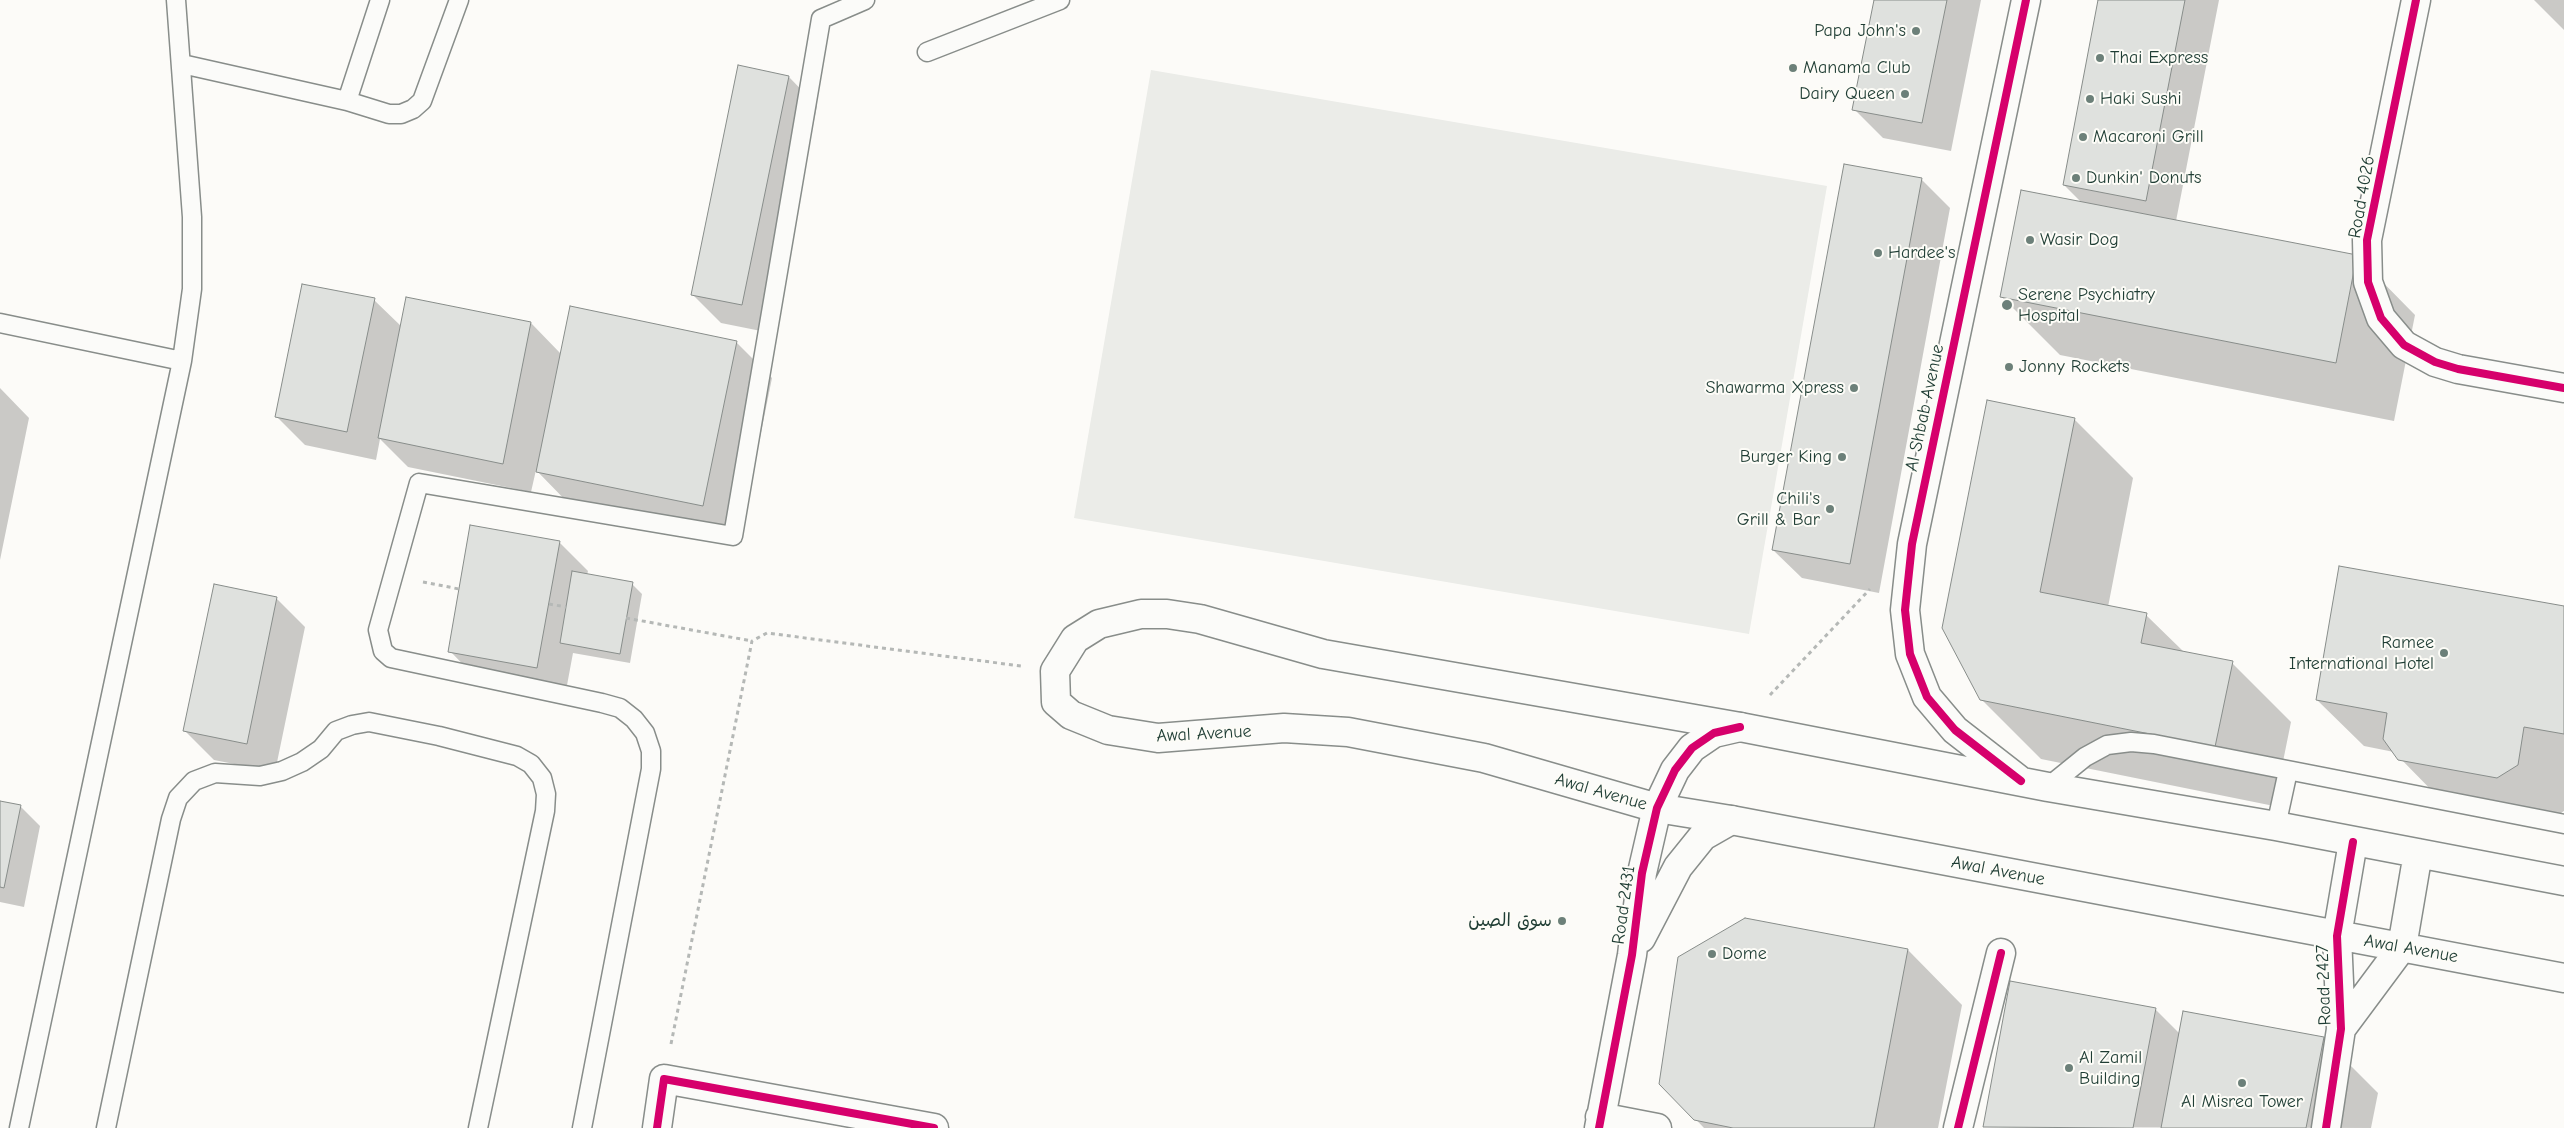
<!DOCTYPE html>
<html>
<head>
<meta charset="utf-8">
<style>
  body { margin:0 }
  canvas { display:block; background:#fcfbf8 }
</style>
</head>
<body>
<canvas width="2564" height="1128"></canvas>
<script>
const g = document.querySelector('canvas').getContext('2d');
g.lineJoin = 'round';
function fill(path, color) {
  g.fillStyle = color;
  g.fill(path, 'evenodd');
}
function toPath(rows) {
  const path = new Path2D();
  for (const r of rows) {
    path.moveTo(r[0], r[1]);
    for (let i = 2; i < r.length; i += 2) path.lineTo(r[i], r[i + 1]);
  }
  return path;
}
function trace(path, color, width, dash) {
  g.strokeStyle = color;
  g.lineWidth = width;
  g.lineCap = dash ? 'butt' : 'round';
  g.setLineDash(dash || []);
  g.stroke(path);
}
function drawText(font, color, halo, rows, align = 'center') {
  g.font = font + ' "Comic Neue","Playpen Sans Arabic",sans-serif';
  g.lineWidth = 4;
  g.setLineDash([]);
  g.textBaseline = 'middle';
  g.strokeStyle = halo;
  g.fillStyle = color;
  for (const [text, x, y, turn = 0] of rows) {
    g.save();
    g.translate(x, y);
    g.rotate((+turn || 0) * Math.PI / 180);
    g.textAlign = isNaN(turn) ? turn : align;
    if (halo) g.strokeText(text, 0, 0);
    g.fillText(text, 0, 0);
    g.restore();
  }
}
const green = toPath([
  [1151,70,1827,186,1749,634,1074,518]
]);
const shadow = toPath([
  [1876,0,1981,0,1951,151,1883,138,1854,109],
  [2099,0,2219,0,2176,221,2357,256,2415,315,2394,421,2060,355,2002,297,2082,203,2064,185],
  [2534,0,2564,0,2564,30],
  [789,77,817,106,771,333,721,323,693,295],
  [1921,179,1950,208,1879,593,1802,578,1773,550],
  [374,300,402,327,531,323,561,354,736,342,772,378,739,542,573,508,536,470,531,492,408,467,380,439,376,460,305,445,276,416],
  [0,388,29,418,0,560],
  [2074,419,2133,478,2108,607,2146,615,2185,653,2232,663,2291,722,2274,806,2041,759,1981,699],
  [559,542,588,571,587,575,632,584,642,594,630,663,573,653,565,696,478,680,450,651],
  [276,598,305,627,275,772,214,760,185,731],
  [2564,607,2564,811,2545,824,2447,806,2394,752,2364,746,2317,700],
  [0,802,20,806,40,826,24,907,0,902],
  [1908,950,1962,1005,1938,1128,1704,1128,1661,1083],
  [2155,1009,2180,1034,2323,1038,2378,1093,2371,1128,1984,1127]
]);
const building = toPath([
  [1874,0,1947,0,1922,123,1852,110,1874,0],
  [2098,0,2185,0,2146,201,2063,185,2098,0],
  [738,65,789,76,742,305,691,295,738,65],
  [1844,164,1922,178,1850,564,1772,550,1844,164],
  [2021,190,2357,255,2336,363,2000,297,2021,190],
  [302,284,375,298,347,432,275,417,302,284],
  [406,297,531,322,503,464,378,438,406,297],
  [570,306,737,341,703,506,536,472,570,306],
  [1987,400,2075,418,2040,592,2147,613,2141,643,2233,661,2215,747,1980,700,1942,628,1987,400],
  [470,525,560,541,537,668,448,652,470,525],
  [2339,566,2564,606,2564,734,2524,727,2518,765,2497,778,2398,760,2383,739,2387,713,2316,700,2339,566],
  [572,571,633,582,620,654,560,643,572,571],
  [214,584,277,597,247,744,183,731,214,584],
  [0,801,21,805,4,888,0,887,0,801],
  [1745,918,1908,949,1874,1128,1733,1128,1694,1120,1659,1084,1678,957,1745,918],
  [2010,981,2156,1008,2133,1128,1983,1127,2010,981],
  [2183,1011,2324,1037,2306,1128,2161,1128,2183,1011]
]);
const path = toPath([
  [423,582,459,589],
  [549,604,566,607],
  [626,618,752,641],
  [1770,695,1870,589],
  [671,1044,752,641,767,633,1021,666]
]);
const lane = toPath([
  [927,52,1060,0],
  [182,64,347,101,389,114,401,114,413,109,422,101,459,0],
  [347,101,380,0],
  [0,323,182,361],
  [2048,787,2085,757,2107,745,2131,742,2154,744,2564,824],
  [2276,826,2288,771],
  [19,1128,182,361,192,289,192,217,176,0],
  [106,1128,171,819,178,798,194,781,215,773,260,776,282,771,302,762,321,749,336,731,352,725,369,722,439,736,517,756,531,764,542,778,546,794,545,811,478,1128],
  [582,1128,651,769,651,751,645,733,634,719,620,708,602,703,391,658,383,651,378,630,419,483,733,536,821,19,865,0]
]);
const street = toPath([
  [2416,0,2367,240,2368,282,2381,318,2404,345,2435,362,2458,369,2564,388],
  [1641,938,1678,867,1703,836,1731,820],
  [1600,1117,1657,1128],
  [657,1128,664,1079,934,1128],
  [1599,1128,1632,955,1642,873,1657,808,1675,770,1692,748,1714,733,1740,727],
  [1958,1128,2001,953]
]);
const secondary = toPath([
  [2018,779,1955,730,1927,697,1910,654,1905,610,1912,544,2026,0],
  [2564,881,2276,826,2048,787,1740,727,1323,654,1200,619,1167,614,1141,614,1099,624,1075,639,1055,671,1056,702,1071,715,1108,730,1158,738,1284,728,1348,732,1484,758,1657,808,1731,820,2564,978],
  [2341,1029,2402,947,2418,853],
  [2326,1128,2341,1029,2337,936,2353,842]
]);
const cycleway = toPath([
  [2416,0,2367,240,2368,282,2381,318,2404,345,2435,362,2458,369,2564,388],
  [2021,781,1955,730,1927,697,1910,654,1905,610,1912,544,2026,0],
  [657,1128,664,1079,934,1128],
  [1599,1128,1632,955,1642,873,1657,808,1675,770,1692,748,1714,733,1740,727],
  [1958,1128,2001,953],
  [2326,1128,2341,1029,2337,936,2353,842]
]);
const markers = [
  [1916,31,5,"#6c8079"],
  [2100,58,5,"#6c8079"],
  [1793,68,5,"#6c8079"],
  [1905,94,5,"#6c8079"],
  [2090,99,5,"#6c8079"],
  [2083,137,5,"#6c8079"],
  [2076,178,5,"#6c8079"],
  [2030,240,5,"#6c8079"],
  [1878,253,5,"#6c8079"],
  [2007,305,6,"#6c8079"],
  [2009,367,5,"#6c8079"],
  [1854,388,5,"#6c8079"],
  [1842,457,5,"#6c8079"],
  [1830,509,5,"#6c8079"],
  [2444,653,5,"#6c8079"],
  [1562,921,5,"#6c8079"],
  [1712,954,5,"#6c8079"],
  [2069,1068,5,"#6c8079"],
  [2242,1083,5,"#6c8079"]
];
const poiNames = [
  ["Papa John's",1906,31,"right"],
  ["Thai Express",2110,58],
  ["Manama Club",1803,68],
  ["Dairy Queen",1895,94,"right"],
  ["Haki Sushi",2100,99],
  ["Macaroni Grill",2093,137],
  ["Dunkin' Donuts",2086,178],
  ["Wasir Dog",2040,240],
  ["Hardee's",1888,253],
  ["Serene Psychiatry",2018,295],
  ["Hospital",2018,316],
  ["Jonny Rockets",2019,367],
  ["Shawarma Xpress",1844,388,"right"],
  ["Burger King",1832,457,"right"],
  ["Chili's",1820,499,"right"],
  ["Grill & Bar",1820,520,"right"],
  ["Ramee",2434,643,"right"],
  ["International Hotel",2434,664,"right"],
  ["سوق الصين",1552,921,"right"],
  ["Dome",1722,954],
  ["Al Zamil",2079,1058],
  ["Building",2079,1079],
  ["Al Misrea Tower",2242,1102,"center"]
];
const streetNames = [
  ["Road 4026",2362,197,-80],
  ["Al Shbab Avenue",1925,408,-78],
  ["Awal Avenue",1204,734,-3],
  ["Awal Avenue",1601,792,16],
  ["Awal Avenue",1998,871,11],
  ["Road 2431",1624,905,-82],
  ["Awal Avenue",2411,949,10],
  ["Road 2427",2324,985,-92]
];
fill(green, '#ebece8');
fill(shadow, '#0003');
fill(building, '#dfe1de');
trace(building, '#888d8a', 1);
trace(lane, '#888d8a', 21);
trace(street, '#888d8a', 31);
trace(secondary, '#888d8a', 31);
trace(path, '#b5b8b6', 3, [4, 4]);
trace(lane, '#fbfbf9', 18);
trace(street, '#fbfbf9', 28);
trace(secondary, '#fbfbf9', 28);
trace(cycleway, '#d6006c', 8);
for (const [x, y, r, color] of markers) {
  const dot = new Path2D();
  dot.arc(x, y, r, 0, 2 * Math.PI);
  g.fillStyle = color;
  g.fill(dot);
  trace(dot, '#fdfcf7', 2);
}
drawText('18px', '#1f3d34', '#fdfcf7', poiNames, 'left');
drawText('18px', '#1f3d34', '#fdfcf7', streetNames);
</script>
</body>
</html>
